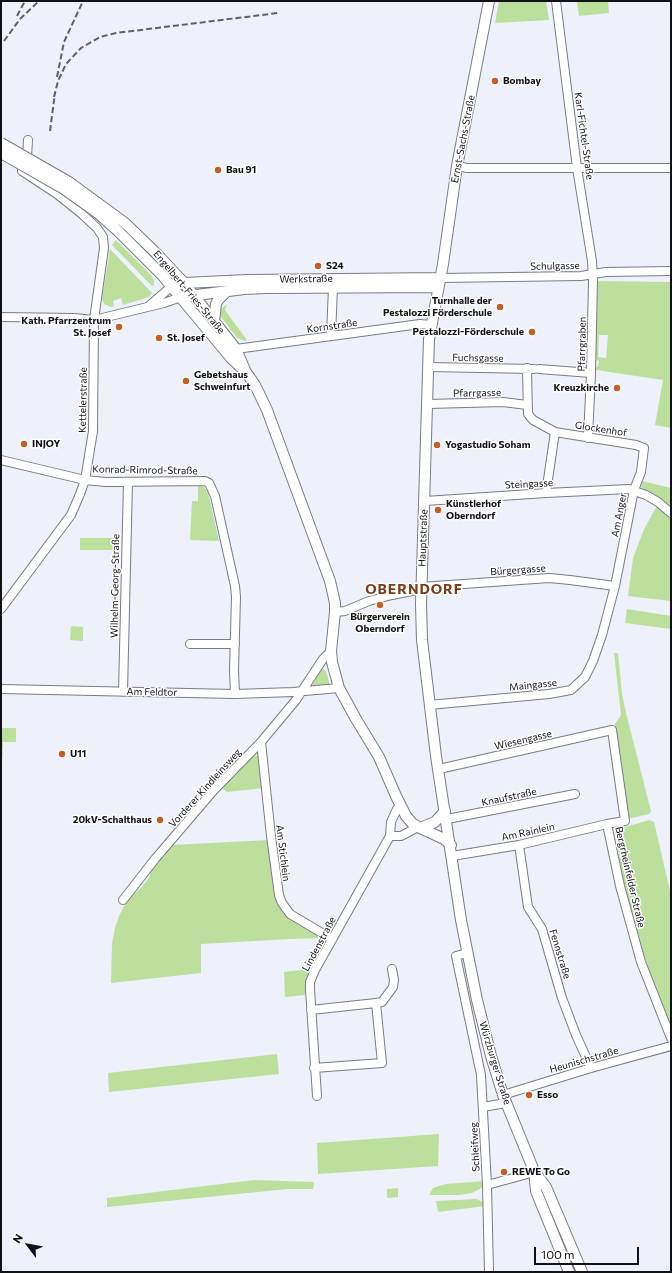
<!DOCTYPE html>
<html>
<head>
<meta charset="utf-8">
<style>
  body { margin:0 }
  #map { position:relative; width:672px; height:1273px; overflow:hidden; background:#eef0fa; font-family:Commissioner,sans-serif }
  canvas { display:block }
  .frame { position:absolute; inset:0; border:2px solid #121216; pointer-events:none }
  .north { position:absolute; left:8px; top:1225px; width:40px; height:40px; -webkit-text-stroke:3px #fff; paint-order:stroke; rotate:302deg; font-size:11px; font-weight:700; line-height:16px; text-align:center; color:#121216 }
  .north::after { content:''; display:block; margin:auto; width:14px; height:18px; background:#121216; clip-path:polygon(50% 0,100% 100%,50% 72%,0 100%) }
  .scale { position:absolute; left:534px; top:1247px; width:105px; height:18px; box-sizing:border-box; border:2px solid #121216; border-top:0; padding-left:5px; font-size:12px; line-height:14px; white-space:nowrap; color:#121216; -webkit-text-stroke:3px #fff; paint-order:stroke }
</style>
</head>
<body>
<div id="map">
<canvas width="672" height="1273"></canvas>
<div class="frame"></div>
<div class="north">N</div>
<div class="scale">100 m</div>
</div>
<script>
const g = document.querySelector('canvas').getContext('2d');
g.lineJoin = 'round';
function fill(path, color) {
  g.fillStyle = color;
  g.fill(path, 'evenodd');
}
function toPath(rows) {
  const path = new Path2D();
  for (const r of rows) {
    path.moveTo(r[0], r[1]);
    for (let i = 2; i < r.length; i += 2) path.lineTo(r[i], r[i + 1]);
  }
  return path;
}
function trace(path, color, width, dash) {
  g.strokeStyle = color;
  g.lineWidth = width;
  g.lineCap = dash ? 'butt' : 'round';
  g.setLineDash(dash || []);
  g.stroke(path);
}
function drawText(font, color, halo, rows, align = 'center') {
  g.font = font + ' Commissioner,sans-serif';
  g.lineWidth = 3;
  g.setLineDash([]);
  g.textBaseline = 'middle';
  g.strokeStyle = halo;
  g.fillStyle = color;
  for (const [text, x, y, turn = 0] of rows) {
    g.save();
    g.translate(x, y);
    g.rotate((+turn || 0) * Math.PI / 180);
    g.textAlign = isNaN(turn) ? turn : align;
    if (halo) g.strokeText(text, 0, 0);
    g.fillText(text, 0, 0);
    g.restore();
  }
}
const green = toPath([
  [499,1,546,1,549,20,495,23],
  [583,1,608,1,609,13,579,16,577,2],
  [116,240,151,275,154,281,154,285,152,286,112,245],
  [110,249,152,293,149,297,123,305,121,298,113,301,114,306,111,307,104,304,102,299],
  [595,281,671,282,671,428,655,425,663,380,596,370,596,367,598,366,599,361,595,360],
  [599,335,608,335,606,358,598,357],
  [227,304,225,310,247,340,245,341,237,338,221,317,221,309],
  [642,481,671,488,671,508,641,487],
  [198,486,204,487,208,492,219,541,190,540,192,501,198,501],
  [657,506,671,519,671,601,628,596,633,558,644,529],
  [80,538,116,538,116,550,80,550],
  [627,609,671,616,671,629,625,623],
  [71,626,83,627,83,641,70,640],
  [614,653,618,653,622,694,626,713,651,811,649,814,627,819,615,738,615,724,621,715],
  [322,668,326,671,330,685,313,687,313,684],
  [1,728,16,728,16,742,3,742,2,760],
  [259,755,265,788,227,792,221,787,250,758],
  [649,820,654,822,671,895,671,1023,660,1001,646,961,624,884,615,830],
  [269,840,280,907,286,916,297,923,322,936,322,938,290,939,201,944,201,973,111,983,112,944,115,928,119,916,126,902,136,892,142,887,150,876,150,870,172,845],
  [310,969,305,982,305,995,285,997,284,972],
  [277,1054,279,1074,109,1092,108,1073],
  [439,1134,438,1166,318,1174,317,1143],
  [254,1180,314,1182,313,1189,288,1189,107,1207,107,1198],
  [485,1181,485,1186,472,1193,459,1195,429,1195,433,1188,446,1184],
  [398,1188,398,1197,387,1198,387,1189],
  [476,1199,481,1201,485,1206,438,1212,436,1201]
]);
const minor = toPath([
  [556,1,577,168,592,261,593,280,591,373,588,438],
  [457,166,467,168,671,168],
  [440,278,581,276,606,272,671,271],
  [150,305,172,286],
  [1,317,74,318,94,320,164,303,181,297],
  [331,336,333,287],
  [236,349,420,324,431,325],
  [428,367,534,369],
  [539,369,591,373],
  [428,404,503,402,527,405],
  [1,460,85,480,106,482,205,481,209,483,215,496,235,586,236,597,234,670,235,694],
  [546,493,555,432],
  [425,501,546,493,629,489,646,495,658,502,671,513],
  [421,587,549,578,570,580,615,586],
  [1,609,71,515,80,494,85,480,93,431,94,320,104,248,103,237,97,228,82,214,57,194,22,171,27,157,28,140],
  [335,612,345,611,369,601,392,595,412,591,421,591],
  [190,644,235,644],
  [1,689,235,694,293,692,339,688],
  [123,692,128,482],
  [429,705,549,694,571,690,585,677,593,661,602,635,615,586,634,490,641,472,644,448,636,445,555,432,533,420,528,414,527,368],
  [261,742,271,836,279,895,282,903,290,914,332,939],
  [439,769,612,730,625,821,607,824,620,886,641,962,671,1038],
  [447,819,575,794],
  [390,836,401,836,418,827],
  [519,845,528,907,542,929,562,998,576,1035,591,1068],
  [452,856,519,845,607,824],
  [123,900,155,859,214,790,261,742,296,700,323,659,331,651],
  [467,953,456,956,481,1075,487,1185,489,1272],
  [376,1003,382,1002,393,987,394,980,392,969],
  [311,1010,376,1003,382,1063,314,1068],
  [503,1095,591,1068,671,1046],
  [317,1096,310,989,310,982,315,970,390,836,391,822,397,809,401,806],
  [483,1107,506,1103],
  [487,1185,524,1175,534,1171]
]);
const major = toPath([
  [489,1,457,166,443,264,429,339,421,604,422,640,436,756,461,920,477,1000,491,1056,503,1095,530,1161,534,1171,546,1187,582,1272],
  [125,223,156,253,184,283,236,349,245,370],
  [118,231,162,275,231,358,246,372,255,385,267,410,330,581,335,603,335,612,331,651,332,662,339,688,356,719,379,757,396,796,406,816,412,823,418,827,444,839,451,845],
  [172,286,184,283,247,280,440,278],
  [181,297,244,289,266,288,438,287],
  [214,321,216,304,218,300,225,293],
  [420,828,435,822,445,811],
  [534,1171,536,1191,569,1272]
]);
const rail = toPath([
  [17,16,25,1],
  [4,41,20,19,39,1],
  [57,77,64,42,83,1],
  [54,97,58,81,66,64,81,48,100,37,116,33,278,13],
  [50,131,55,93]
]);
const majorBridge = toPath([
  [1,143,69,182,125,223],
  [1,153,64,189,99,214,118,231]
]);
const markers = [
  [495,81,4,"#c25f27"],
  [218,170,4,"#c25f27"],
  [318,266,4,"#c25f27"],
  [500,307,4,"#c25f27"],
  [119,327,4,"#c25f27"],
  [532,332,4,"#c25f27"],
  [159,338,4,"#c25f27"],
  [186,381,4,"#c25f27"],
  [617,388,4,"#c25f27"],
  [24,444,4,"#c25f27"],
  [437,445,4,"#c25f27"],
  [438,510,4,"#c25f27"],
  [380,605,4,"#c25f27"],
  [62,754,4,"#c25f27"],
  [160,820,4,"#c25f27"],
  [529,1095,4,"#c25f27"],
  [504,1172,4,"#c25f27"]
];
const poiNames = [
  ["Bombay",503,81],
  ["Bau 91",226,170],
  ["S24",326,266],
  ["Turnhalle der",492,301,"right"],
  ["Pestalozzi Förderschule",492,313,"right"],
  ["Kath. Pfarrzentrum",111,321,"right"],
  ["St. Josef",111,333,"right"],
  ["Pestalozzi-Förderschule",524,332,"right"],
  ["St. Josef",167,338],
  ["Gebetshaus",194,375],
  ["Schweinfurt",194,387],
  ["Kreuzkirche",609,388,"right"],
  ["INJOY",32,444],
  ["Yogastudio Soham",445,445],
  ["Künstlerhof",446,504],
  ["Oberndorf",446,516],
  ["Bürgerverein",380,617,"center"],
  ["Oberndorf",380,629,"center"],
  ["U11",70,754],
  ["20kV-Schalthaus",152,820,"right"],
  ["Esso",537,1095],
  ["REWE To Go",512,1172]
];
const streetNames = [
  ["Karl-Fichtel-Straße",584,136,82],
  ["Ernst-Sachs-Straße",463,139,-79],
  ["Schulgasse",555,266,-1],
  ["Werkstraße",306,279,-1],
  ["Engelbert-Fries-Straße",189,292,50],
  ["Kornstraße",332,326,-8],
  ["Pfarrgraben",582,344,-89],
  ["Fuchsgasse",478,358,1],
  ["Pfarrgasse",477,393,-1],
  ["Kettelerstraße",83,400,-89],
  ["Glockenhof",601,429,9],
  ["Konrad-Rimrod-Straße",145,470,1],
  ["Steingasse",529,484,-3],
  ["Am Anger",619,515,-79],
  ["Hauptstraße",423,538,-88],
  ["Bürgergasse",518,570,-4],
  ["Wilhelm-Georg-Straße",115,586,-89],
  ["Maingasse",533,685,-6],
  ["Am Feldtor",152,692,1],
  ["Wiesengasse",523,740,-13],
  ["Vorderer Kindleinsweg",205,788,-48],
  ["Knaufstraße",509,797,-12],
  ["Am Rainlein",528,832,-12],
  ["Am Stichlein",283,853,83],
  ["Bergrheinfelder Straße",630,877,77],
  ["Lindenstraße",319,944,-62],
  ["Fennstraße",560,954,73],
  ["Heunischstraße",584,1060,-16],
  ["Würzburger Straße",495,1063,73],
  ["Schleifweg",475,1147,-93]
];
const districtNames = [
  ["OBERNDORF",414,589]
];
fill(green, '#bddf9e');
trace(minor, '#7a7c85', 10);
trace(major, '#7a7c85', 12);
trace(minor, '#fff', 8);
trace(major, '#fff', 10);
trace(rail, '#606167', 2, [6, 3]);
trace(majorBridge, '#7a7c85', 12, []);
trace(majorBridge, '#fff', 10);
for (const [x, y, r, color] of markers) {
  const dot = new Path2D();
  dot.arc(x, y, r, 0, 2 * Math.PI);
  g.fillStyle = color;
  g.fill(dot);
  trace(dot, '#fff', 1.5);
}
drawText('bold 10px', '#121216', '#fff', poiNames, 'left');
drawText('10px', '#121216', '#fff', streetNames);
g.letterSpacing = '1px';
drawText('bold 14px', '#7b3c19', '#fff', districtNames);
g.letterSpacing = '0px';
</script>
</body>
</html>
